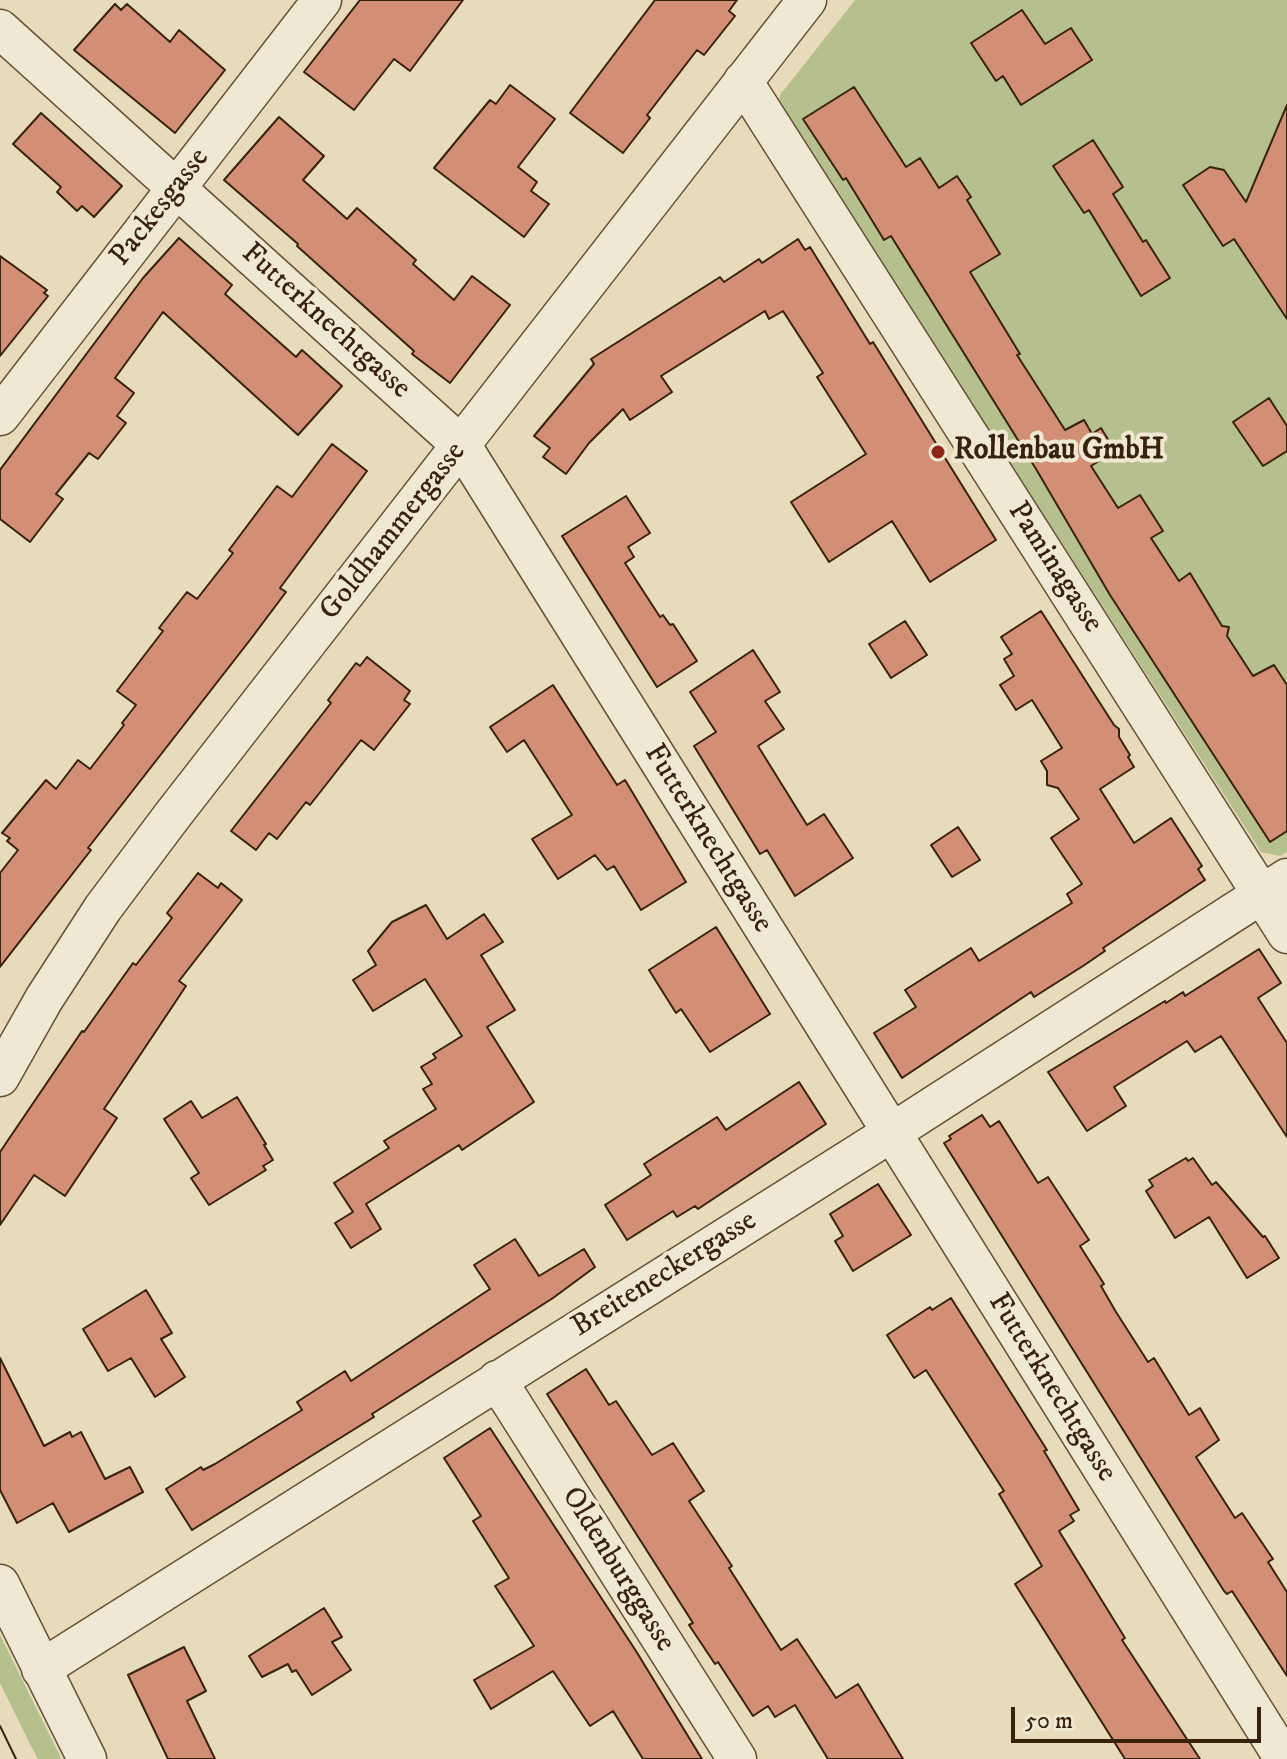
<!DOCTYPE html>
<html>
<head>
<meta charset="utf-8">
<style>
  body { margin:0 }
  #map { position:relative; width:1287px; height:1759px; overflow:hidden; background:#e7dbb9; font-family:"IM FELL DW Pica",serif }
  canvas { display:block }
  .scale { position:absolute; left:1011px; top:1707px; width:250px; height:36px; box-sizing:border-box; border:4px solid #38220c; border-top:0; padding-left:10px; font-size:24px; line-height:28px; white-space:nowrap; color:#38220c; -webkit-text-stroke:6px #efe8d2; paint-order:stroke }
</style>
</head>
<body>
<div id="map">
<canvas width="1287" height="1759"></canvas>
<div class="scale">50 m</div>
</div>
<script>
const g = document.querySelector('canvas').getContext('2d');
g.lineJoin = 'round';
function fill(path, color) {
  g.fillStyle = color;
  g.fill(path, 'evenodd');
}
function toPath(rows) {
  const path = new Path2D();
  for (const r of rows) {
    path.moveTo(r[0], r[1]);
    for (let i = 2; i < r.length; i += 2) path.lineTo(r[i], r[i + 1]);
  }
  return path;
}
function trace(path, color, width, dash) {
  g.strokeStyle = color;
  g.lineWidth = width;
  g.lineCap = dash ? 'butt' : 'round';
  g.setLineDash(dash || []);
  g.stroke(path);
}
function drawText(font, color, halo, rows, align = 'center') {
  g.font = font + ' "IM FELL DW Pica",serif';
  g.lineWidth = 8;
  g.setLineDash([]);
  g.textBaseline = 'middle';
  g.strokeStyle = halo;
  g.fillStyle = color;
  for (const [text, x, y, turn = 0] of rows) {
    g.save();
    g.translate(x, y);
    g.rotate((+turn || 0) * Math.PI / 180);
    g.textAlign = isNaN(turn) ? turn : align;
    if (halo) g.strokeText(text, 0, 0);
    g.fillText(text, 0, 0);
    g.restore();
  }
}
const green = toPath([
  [855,0,1287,0,1287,852,1280,856,1261,852,779,104,780,95],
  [0,1635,60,1756,61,1759,38,1759,30,1744,0,1683]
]);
const building = toPath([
  [360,0,463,0,410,71,394,59,354,110,304,72,360,0],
  [655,0,737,0,729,11,735,16,704,55,697,50,647,115,650,118,623,153,570,113,655,0],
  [115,4,121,10,127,4,170,42,179,30,225,70,175,133,74,50,115,4],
  [1022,10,1045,44,1071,28,1092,60,1021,105,1003,76,996,81,971,43,1022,10],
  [510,85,555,119,518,167,537,182,531,191,549,204,524,237,434,168,490,100,496,104,510,85],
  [854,87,906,167,920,158,939,188,957,176,971,197,967,200,1000,254,970,272,1020,354,1017,355,1065,430,1084,420,1092,434,1101,428,1115,451,1091,466,1118,508,1140,495,1163,531,1151,538,1179,581,1190,573,1222,626,1229,627,1227,636,1253,676,1274,665,1287,685,1287,831,1270,842,1110,595,1036,469,891,236,884,240,846,178,843,180,803,119,854,87],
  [1287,105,1287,319,1234,239,1223,246,1183,185,1210,167,1224,170,1246,202,1287,105],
  [41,113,122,186,94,217,82,206,77,211,57,192,61,187,13,144,41,113],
  [279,117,324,156,303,180,347,219,357,208,416,260,413,264,454,300,472,276,510,305,450,383,412,354,414,351,297,246,298,244,224,180,279,117],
  [1093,140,1123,187,1113,194,1143,242,1146,240,1170,278,1141,296,1089,210,1084,213,1053,166,1093,140],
  [179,238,232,285,225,294,296,357,302,350,342,386,298,435,163,312,115,378,134,393,117,416,126,423,98,459,89,453,56,494,63,499,30,542,0,519,0,470,143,278,179,238],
  [798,239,805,250,810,247,870,344,873,342,996,540,930,582,892,521,829,562,791,502,866,454,817,377,823,373,783,311,769,319,765,311,661,376,672,392,630,420,623,409,589,443,566,474,543,457,550,448,534,436,594,364,591,359,720,277,724,282,759,259,762,263,798,239],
  [0,256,47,290,44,293,48,296,0,356,0,256],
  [1269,398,1287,426,1287,451,1263,466,1233,422,1269,398],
  [332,444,367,471,280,588,286,592,250,640,88,848,91,850,0,967,0,873,18,850,7,841,10,838,2,833,46,780,56,789,78,760,90,769,124,725,122,723,136,705,117,691,163,631,159,628,187,592,197,599,233,553,229,550,277,486,292,497,332,444],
  [626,496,650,533,628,547,634,557,625,563,660,617,663,615,670,625,673,624,697,661,657,687,562,536,626,496],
  [1041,611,1114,725,1119,729,1119,737,1130,755,1128,757,1134,767,1100,789,1134,843,1171,818,1202,866,1198,869,1205,880,1103,948,1105,951,1083,966,1034,997,1031,992,902,1078,874,1033,916,1007,905,990,971,948,979,961,1072,903,1067,894,1082,884,1051,838,1079,819,1058,788,1047,785,1047,771,1041,761,1062,748,1032,700,1016,710,1000,685,1014,676,1004,659,1012,654,1001,637,1041,611],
  [905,621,927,655,891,678,869,644,905,621],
  [753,650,780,692,765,701,784,729,758,746,807,825,824,814,853,858,795,896,767,850,760,854,694,746,716,732,690,692,753,650],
  [367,657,410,691,404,700,410,704,374,750,361,740,310,805,306,802,277,839,269,833,256,850,231,831,331,703,328,700,356,663,360,666,367,657],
  [553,685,617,785,625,780,686,882,641,910,614,866,607,870,595,855,558,879,532,839,572,815,524,740,507,752,490,727,553,685],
  [958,827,980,860,952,877,931,845,958,827],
  [198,873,218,888,221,883,242,900,179,981,186,986,104,1109,117,1118,65,1196,34,1175,0,1225,0,1152,82,1031,84,1032,133,963,136,965,172,918,167,913,198,873],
  [426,905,447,939,484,914,503,942,481,955,515,1010,487,1027,534,1102,462,1150,459,1145,366,1204,381,1229,351,1248,335,1223,353,1212,334,1183,389,1148,384,1141,436,1109,423,1089,432,1084,421,1067,436,1058,433,1054,462,1036,425,979,373,1011,353,980,376,965,368,951,392,922,426,905],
  [716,927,770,1014,710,1052,681,1009,676,1013,649,970,716,927],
  [1259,949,1281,983,1258,998,1287,1043,1287,1137,1221,1036,1195,1052,1187,1041,1114,1087,1126,1106,1087,1131,1048,1072,1165,1001,1166,1003,1183,992,1185,996,1259,949],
  [799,1082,826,1124,698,1209,695,1206,677,1217,673,1211,627,1240,605,1205,651,1175,644,1164,717,1117,726,1130,799,1082],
  [237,1097,266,1144,264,1145,273,1160,263,1166,266,1170,209,1205,191,1178,199,1173,164,1119,191,1101,202,1118,237,1097],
  [982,1115,990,1127,999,1121,1038,1183,1048,1177,1089,1240,1080,1246,1104,1284,1101,1286,1116,1312,1148,1362,1154,1358,1189,1415,1200,1408,1219,1440,1196,1457,1235,1518,1242,1513,1273,1559,1268,1562,1287,1592,1287,1676,1232,1591,1227,1594,1224,1591,1200,1553,944,1143,951,1139,949,1136,982,1115],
  [1186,1158,1188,1161,1193,1158,1212,1185,1216,1182,1263,1237,1265,1236,1279,1258,1247,1278,1209,1217,1175,1238,1146,1191,1153,1186,1149,1180,1186,1158],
  [878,1184,911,1235,853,1271,835,1241,843,1236,830,1214,878,1184],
  [515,1239,539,1276,584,1249,595,1267,553,1298,372,1414,374,1417,192,1530,166,1489,201,1467,203,1470,215,1464,302,1410,297,1402,345,1371,351,1381,490,1289,474,1265,515,1239],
  [146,1290,172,1333,161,1339,185,1377,155,1397,131,1358,108,1371,83,1329,146,1290],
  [951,1298,1047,1450,1044,1451,1079,1510,1070,1515,1074,1521,1059,1531,1125,1638,1122,1640,1200,1759,1125,1759,1015,1584,1042,1566,999,1494,1004,1491,926,1370,914,1378,887,1335,930,1307,932,1310,951,1298],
  [0,1358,44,1446,70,1432,72,1437,81,1432,105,1479,130,1467,143,1492,69,1532,53,1503,17,1523,0,1490,0,1358],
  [586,1369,609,1405,616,1401,652,1455,673,1443,704,1491,689,1501,732,1566,729,1568,781,1650,797,1639,836,1698,858,1684,903,1759,828,1759,795,1705,775,1717,768,1706,753,1716,718,1662,715,1664,689,1625,693,1623,547,1394,586,1369],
  [490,1428,636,1651,702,1759,643,1759,613,1711,590,1726,553,1671,491,1709,474,1680,534,1646,495,1586,509,1578,473,1521,481,1516,444,1458,490,1428],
  [324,1608,342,1637,332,1642,351,1670,312,1695,296,1670,292,1672,288,1664,262,1677,249,1656,324,1608],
  [184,1647,206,1691,187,1701,215,1759,168,1759,128,1675,184,1647]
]);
const minor = toPath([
  [0,29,462,446,1284,1759],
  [743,81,1287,934],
  [0,416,322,0],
  [0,1077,44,999,103,908,172,816,807,0],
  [497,1380,737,1759],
  [0,1584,87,1759],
  [41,1669,891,1133,1287,878]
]);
const tram = toPath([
  [0,1726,16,1759]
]);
const markers = [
  [938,452,8,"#8f2418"]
];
const streetNames = [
  ["Packesgasse",161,208,-52],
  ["Futterknechtgasse",325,322,42],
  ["Goldhammergasse",394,532,-52],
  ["Paminagasse",1054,568,57],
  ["Futterknechtgasse",707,839,58],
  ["Breiteneckergasse",665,1275,-32],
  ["Futterknechtgasse",1051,1388,58],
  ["Oldenburggasse",617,1570,58]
];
const poiNames = [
  ["Rollenbau GmbH",954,452]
];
fill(green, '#b6c08f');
fill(building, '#d28f76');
trace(building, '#38220c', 2);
trace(minor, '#645037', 41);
trace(minor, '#efe8d2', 38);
trace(tram, '#38220c', 2);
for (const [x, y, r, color] of markers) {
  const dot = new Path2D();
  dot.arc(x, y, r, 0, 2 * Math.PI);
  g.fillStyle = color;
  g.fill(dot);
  trace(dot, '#efe8d2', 3);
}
drawText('30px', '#38220c', '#efe8d2', streetNames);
drawText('bold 30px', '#38220c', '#efe8d2', poiNames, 'left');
</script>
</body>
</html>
